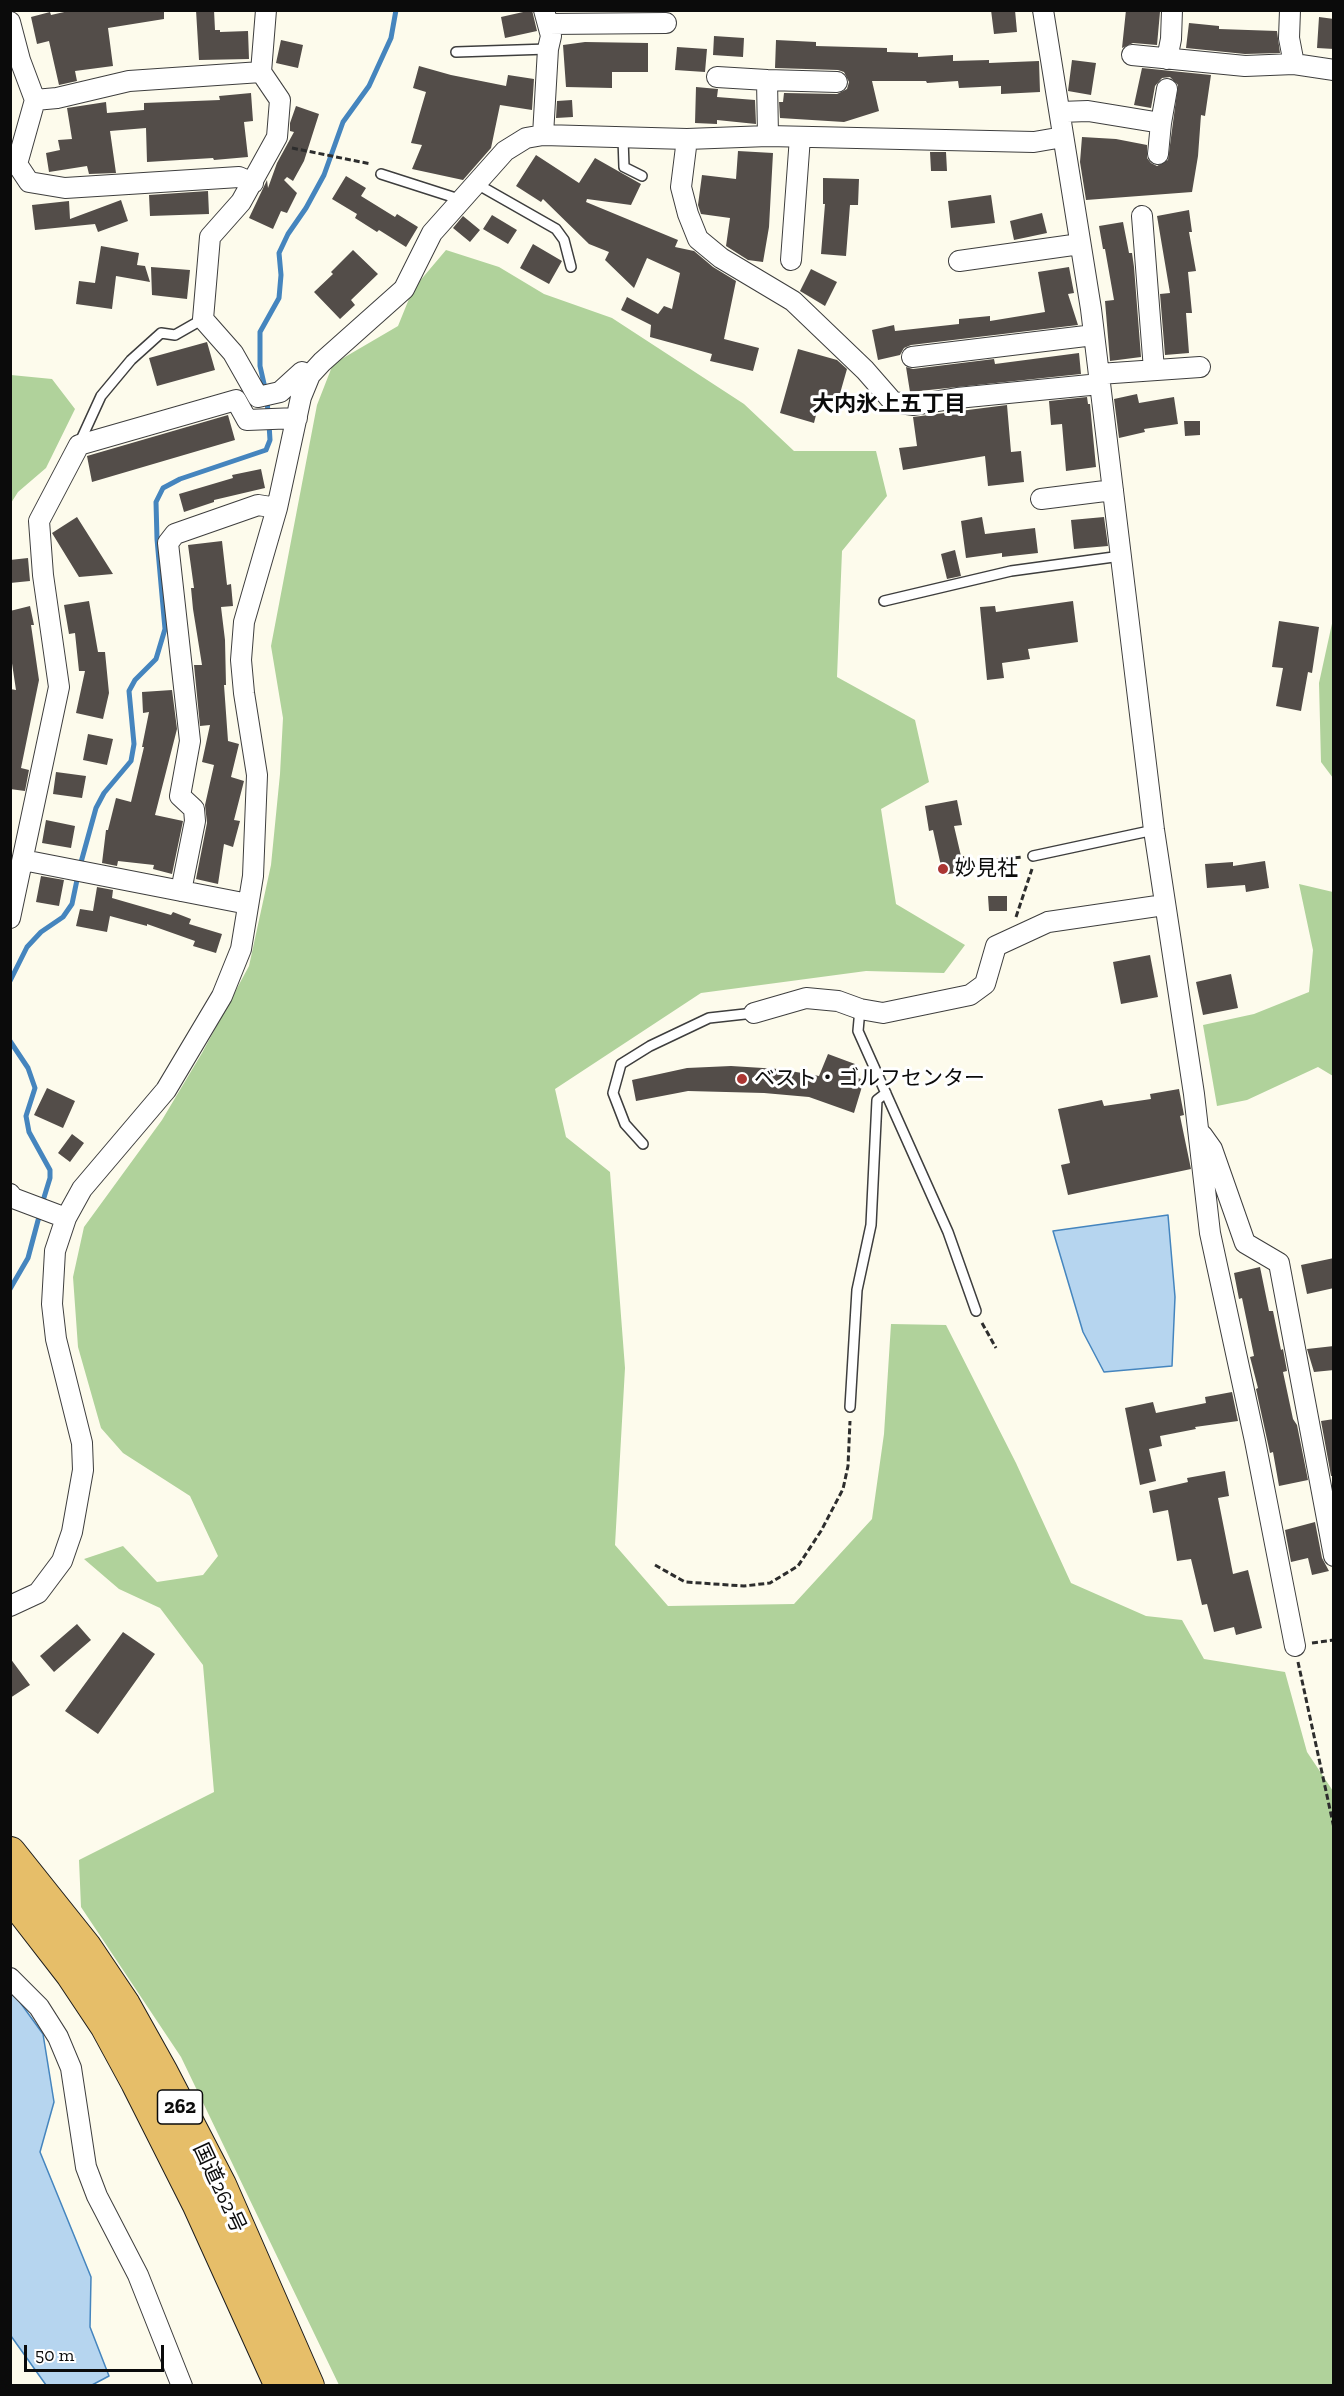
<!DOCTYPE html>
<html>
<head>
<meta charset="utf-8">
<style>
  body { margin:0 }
  #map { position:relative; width:1344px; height:2396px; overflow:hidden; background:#fdfbec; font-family:"Zilla Slab",serif }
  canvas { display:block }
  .frame { position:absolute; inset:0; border:12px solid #0b0b0b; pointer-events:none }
  .scale { position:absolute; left:24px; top:2345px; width:140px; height:27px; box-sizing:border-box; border:3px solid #0b0b0b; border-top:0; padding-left:8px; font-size:18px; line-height:21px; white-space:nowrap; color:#0b0b0b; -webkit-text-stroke:4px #fff; paint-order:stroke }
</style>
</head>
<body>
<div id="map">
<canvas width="1344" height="2396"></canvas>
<div class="frame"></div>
<div class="scale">50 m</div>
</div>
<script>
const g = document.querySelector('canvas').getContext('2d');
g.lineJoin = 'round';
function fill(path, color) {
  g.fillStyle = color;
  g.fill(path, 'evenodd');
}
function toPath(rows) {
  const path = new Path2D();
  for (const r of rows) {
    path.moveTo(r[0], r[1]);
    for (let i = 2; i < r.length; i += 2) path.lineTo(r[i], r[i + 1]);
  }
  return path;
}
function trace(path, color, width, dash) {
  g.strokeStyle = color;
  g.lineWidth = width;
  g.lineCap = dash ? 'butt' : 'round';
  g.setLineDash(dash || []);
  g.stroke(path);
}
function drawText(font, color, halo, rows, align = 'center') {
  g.font = font + ' "Zilla Slab","Noto Sans JP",serif';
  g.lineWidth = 6;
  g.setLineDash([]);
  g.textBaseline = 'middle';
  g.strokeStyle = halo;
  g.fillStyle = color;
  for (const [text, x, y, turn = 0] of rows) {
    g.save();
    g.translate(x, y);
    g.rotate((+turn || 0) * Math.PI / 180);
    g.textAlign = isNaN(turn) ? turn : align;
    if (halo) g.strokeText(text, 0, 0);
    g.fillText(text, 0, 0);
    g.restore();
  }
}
const forest = toPath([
  [446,250,499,267,544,294,612,318,744,404,794,451,876,451,887,496,842,551,837,677,915,720,929,782,881,809,896,904,965,945,944,973,866,971,701,993,555,1089,566,1137,610,1172,625,1368,615,1545,668,1606,794,1604,872,1519,884,1434,891,1324,946,1325,1016,1463,1071,1583,1146,1616,1182,1620,1204,1659,1285,1672,1307,1752,1333,1791,1333,2385,339,2385,181,2057,81,1907,79,1860,214,1792,203,1665,160,1608,119,1589,84,1559,123,1546,157,1582,203,1575,218,1556,190,1496,123,1453,101,1428,78,1347,73,1277,84,1227,162,1120,202,1053,249,966,271,865,280,774,283,718,271,646,317,405,333,364,398,326,413,289],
  [11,375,52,379,75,409,46,468,18,492,11,503],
  [1333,619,1333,778,1321,762,1319,683],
  [1299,884,1333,892,1333,1076,1318,1067,1247,1100,1217,1106,1203,1025,1254,1014,1309,992,1313,950]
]);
const water = toPath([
  [1168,1215,1175,1297,1172,1366,1104,1372,1083,1332,1053,1231,1168,1215],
  [14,1994,43,2034,54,2102,40,2152,91,2277,90,2327,109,2376,92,2385,46,2385,11,2336,10,1995,14,1994]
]);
const stream = toPath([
  [268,415,267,397,260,366,260,332,279,298,281,275,279,253,288,234,306,208,324,175,343,122,369,86,391,38,396,10],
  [80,866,96,808,104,793,131,761,134,744,129,691,135,680,156,659,165,629,157,539,156,502,163,488,180,479,266,450,270,440,269,424],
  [10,981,27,947,41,932,63,917,72,904,78,875],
  [10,1041,28,1068,35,1088,26,1116,29,1132,50,1170,50,1178,42,1204],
  [10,1289,28,1258,40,1213]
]);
const building = toPath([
  [73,10,164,10,164,19,108,28,113,66,75,71,77,81,59,85,49,41,37,44,31,17,50,12,51,15],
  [196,10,214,10,215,30,220,30,220,32,248,31,249,59,199,60],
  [532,10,537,31,505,38,501,17],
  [991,10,1015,10,1017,32,994,34],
  [1126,10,1160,12,1157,45,1133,43,1122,48],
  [1319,17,1334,19,1334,49,1317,48],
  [1189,23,1219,26,1219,29,1277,31,1280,53,1245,54,1186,48],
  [714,36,744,38,743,57,713,55],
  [281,40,303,45,298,68,276,63],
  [776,40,816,42,816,46,887,48,887,52,918,53,918,57,953,55,953,61,989,60,989,63,1039,61,1040,92,1001,94,1001,86,959,88,958,81,927,83,926,81,872,81,879,111,844,122,780,118,779,102,783,102,784,93,837,94,847,89,849,82,844,72,838,70,775,68],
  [585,42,648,43,648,72,612,72,612,88,566,87,563,45],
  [677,47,707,49,705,72,675,70],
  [1072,60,1096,63,1091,95,1068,91],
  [419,66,451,75,506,86,508,75,534,79,532,110,500,105,491,148,463,180,412,169,422,145,411,143,426,92,413,88],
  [1142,68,1211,75,1205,116,1201,115,1198,156,1192,192,1086,200,1080,162,1082,137,1116,139,1147,145,1147,158,1151,163,1157,166,1168,160,1178,85,1170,77,1162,78,1155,86,1151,108,1134,105],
  [696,87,718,89,717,97,755,100,756,124,717,120,717,124,695,123],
  [251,93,253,121,244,122,248,157,214,160,213,158,147,162,146,128,110,131,116,173,89,174,87,166,49,172,46,153,60,150,58,140,72,139,67,108,106,102,107,113,144,110,144,103,220,100,219,96],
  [572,100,573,117,556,118,557,101],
  [296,106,319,114,304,161,293,181,287,177,284,180,297,193,287,213,281,211,273,229,249,218,267,180,268,188,277,163,294,132,290,131,290,123],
  [738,151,773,153,769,227,763,262,748,260,726,246,730,218,701,214,698,205,702,175,736,179],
  [930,152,946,152,947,171,931,171],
  [536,155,579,183,595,158,641,184,631,205,587,199,586,202,678,240,675,247,694,251,713,267,736,281,724,339,759,348,753,371,710,361,712,354,650,337,651,325,621,310,627,297,658,314,664,306,672,309,680,273,647,258,634,288,605,260,609,252,589,244,543,199,541,202,516,186],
  [346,176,366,188,361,196,395,217,397,214,418,227,406,247,379,230,377,232,355,218,357,214,332,199],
  [823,178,859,179,858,205,850,205,846,256,821,254,825,204,823,204],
  [208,191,209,214,150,216,149,195],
  [991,195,995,223,951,228,948,201],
  [121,200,128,221,98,232,95,224,35,230,32,205,69,201,70,219],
  [1189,210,1192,232,1189,232,1196,271,1188,272,1192,313,1186,313,1189,353,1165,355,1160,294,1170,293,1157,216],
  [1042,213,1047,233,1014,240,1010,221],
  [492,215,517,230,508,244,483,229],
  [463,216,480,230,470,242,453,228],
  [1123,222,1129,253,1132,253,1134,267,1141,357,1110,361,1105,301,1114,300,1105,249,1103,249,1099,226],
  [533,244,562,261,549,284,520,268],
  [101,246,139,253,137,265,145,266,150,282,116,276,112,309,76,304,79,281,95,283],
  [353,250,378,274,351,300,355,305,340,319,314,292,333,274,331,272],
  [151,267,190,270,187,299,152,295],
  [1069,267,1074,293,1068,294,1078,325,911,345,904,348,900,355,878,360,872,330,894,325,895,331,959,324,959,319,990,316,990,321,1045,312,1038,272],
  [811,269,837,282,825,306,800,291],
  [207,342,215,370,157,386,149,358],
  [798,349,837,360,847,369,837,404,820,399,814,423,780,413],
  [1079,353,1081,374,910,392,906,367,913,369,994,359,995,364],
  [1137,394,1139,403,1174,397,1178,424,1144,429,1145,432,1119,438,1114,399],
  [1087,397,1088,404,1090,404,1096,467,1066,471,1062,424,1051,425,1049,401],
  [1007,405,1011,452,1021,451,1024,482,988,486,985,456,903,470,899,448,917,446,913,417],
  [228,415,235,440,92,482,87,456],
  [1184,421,1200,421,1200,435,1185,436],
  [261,469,265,488,214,500,214,502,184,512,179,494,233,478,232,475],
  [77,517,113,574,79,577,52,533],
  [982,517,985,534,1035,528,1038,553,1002,557,1002,553,966,558,961,521],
  [1104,517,1108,546,1074,549,1071,520],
  [222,541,227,585,231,584,233,606,221,607,225,640,226,685,224,685,228,741,239,744,231,777,244,781,234,820,240,821,233,847,224,844,218,884,196,879,207,823,205,805,214,765,202,762,210,725,200,726,194,665,202,665,193,609,191,588,194,588,188,545],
  [955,550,961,576,947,579,941,554],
  [28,558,30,581,10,583,10,560],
  [89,601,98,652,105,652,109,693,103,719,76,713,85,671,79,671,75,633,69,634,64,605],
  [1073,601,1078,642,1028,649,1030,659,1002,663,1004,678,987,680,980,607,995,606,996,612],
  [30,606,34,625,31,625,39,680,21,768,29,770,25,791,10,789,10,689,16,690,10,650,10,611],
  [1279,621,1319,627,1312,673,1308,672,1301,711,1276,706,1283,668,1272,667],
  [172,690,177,729,155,815,183,821,172,874,153,869,154,865,118,861,117,866,102,863,106,830,108,830,116,798,131,802,144,747,142,747,149,712,143,713,142,692],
  [88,734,113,739,107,765,83,760],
  [56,772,86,776,82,798,53,794],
  [957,800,962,825,954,826,961,856,964,856,967,871,943,875,933,830,929,831,925,806],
  [46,820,75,826,71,848,42,843],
  [1265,861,1269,888,1246,892,1245,885,1207,888,1205,864,1233,862,1233,866],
  [41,876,64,880,59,906,36,902],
  [97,887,113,890,112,898,171,915,173,912,191,919,189,924,222,934,216,953,193,946,195,941,147,924,147,926,110,916,107,932,76,926,80,909,93,911],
  [988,896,1007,896,1007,911,989,911],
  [1150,955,1158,997,1121,1004,1113,962],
  [1231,974,1238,1008,1203,1015,1196,982],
  [828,1054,855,1064,849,1075,864,1080,854,1113,809,1097,764,1093,688,1091,636,1101,632,1080,687,1068,731,1066,779,1069,819,1076],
  [47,1088,75,1101,63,1128,34,1115],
  [1179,1089,1184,1115,1180,1116,1191,1169,1068,1195,1061,1165,1070,1163,1058,1109,1102,1100,1104,1106,1151,1099,1150,1094],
  [72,1134,84,1143,70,1162,58,1153],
  [1334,1258,1334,1288,1307,1294,1301,1265],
  [1260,1267,1269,1311,1273,1311,1281,1350,1283,1349,1287,1371,1283,1372,1293,1419,1297,1425,1308,1480,1279,1486,1273,1452,1270,1453,1256,1389,1258,1388,1250,1357,1254,1356,1242,1298,1239,1299,1234,1273],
  [1334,1346,1334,1370,1314,1372,1307,1349],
  [1232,1392,1238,1421,1195,1427,1196,1429,1160,1436,1162,1446,1149,1449,1156,1481,1140,1485,1125,1408,1153,1402,1156,1413,1206,1403,1205,1397],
  [1334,1419,1334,1476,1331,1476,1321,1421],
  [1225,1471,1229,1496,1218,1498,1233,1574,1248,1570,1262,1628,1236,1635,1234,1627,1214,1632,1207,1604,1202,1605,1191,1559,1177,1561,1168,1510,1153,1513,1149,1491,1188,1482,1187,1478],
  [1315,1522,1322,1558,1329,1571,1312,1575,1308,1558,1291,1562,1285,1530],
  [77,1624,91,1640,54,1672,40,1656],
  [123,1632,155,1654,98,1734,65,1711],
  [10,1658,30,1685,10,1698]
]);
const path = toPath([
  [292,148,371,164],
  [970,863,1022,857],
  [1016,917,1032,869],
  [982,1323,996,1348],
  [655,1565,685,1582,744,1586,770,1583,798,1566,821,1531,843,1489,848,1466,850,1421],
  [1312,1643,1334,1640],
  [1298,1662,1334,1828]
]);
const service = toPath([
  [456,52,548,49],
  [623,138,624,167,642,176],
  [381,174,462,200],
  [477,184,556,229,564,240,571,267],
  [79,444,101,396,131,360,161,333,175,335,203,319],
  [884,601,1011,571,1121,556],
  [1033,856,1154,830],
  [860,1009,858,1031,948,1232,976,1311],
  [643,1144,625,1124,613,1093,621,1064,650,1046,709,1018,754,1013],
  [850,1407,857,1290,871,1225,877,1100,886,1093]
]);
const minor = toPath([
  [266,10,261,72,280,100,277,137,241,202,210,237,203,319,233,353,258,397,280,392,302,372,310,375],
  [1043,10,1091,309,1154,830,1194,1094,1210,1233,1255,1441,1295,1646],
  [1290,10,1289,38,1294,64,1334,70],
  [10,22,20,60,35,100,17,164,29,182,65,188,239,177,253,183],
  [548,24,666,23],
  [1132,55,1245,66,1294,64],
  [1167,59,1171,39,1172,10],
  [717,77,767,80,768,136],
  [767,80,837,82],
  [35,100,57,98,129,81,261,72],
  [1060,112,1088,111,1161,123,1158,154],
  [1161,123,1167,89],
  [543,135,548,49,551,36,544,10],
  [687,139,681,187,688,214,698,239,721,258,793,301,865,370,893,402,914,405,957,398,1100,384],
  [1142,216,1154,370],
  [791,260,800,137],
  [959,261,1080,244],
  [912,357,1094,335],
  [1099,374,1200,367],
  [1041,499,1113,490],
  [23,860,248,904],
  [181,891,195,821,194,809,180,796,190,741,168,543,175,534,258,505,277,508],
  [10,918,59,687,43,575,39,521,79,445,236,400,247,420,297,418],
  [754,1013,806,998,838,1001,860,1009,883,1013,970,995,985,984,996,946,1048,922,1164,905],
  [1202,1135,1212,1149,1245,1243,1279,1263,1334,1556],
  [10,1194,13,1198,66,1218],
  [10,1606,38,1593,62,1561,72,1532,83,1470,82,1443,56,1339,52,1304,55,1251,66,1218,82,1189,166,1090,222,996,241,949,253,876,257,775,244,693,241,660,244,622,277,508,301,397,310,375,322,362,404,289,432,233,505,151,526,138,543,135,687,139,768,136,1034,142,1063,137],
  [10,1978,39,2007,58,2037,71,2068,86,2167,97,2196,138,2275,182,2386]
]);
const trunk = toPath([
  [10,1853,85,1947,124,2005,162,2073,220,2185,308,2386],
  [10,1894,72,1974,106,2025,137,2082,198,2203,281,2386]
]);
const markers = [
  [943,869,6,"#ab3633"],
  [742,1079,6,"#ab3633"]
];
const shields = [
  [180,2107,45]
];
const shieldNames = [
  ["262",180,2107]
];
const poiNames = [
  ["妙見社",955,869],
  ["ベスト・ゴルフセンター",754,1079]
];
const streetNames = [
  ["国道262号",219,2188,65]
];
const neighbourhoodNames = [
  ["大内氷上五丁目",889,405]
];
fill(forest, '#b0d29b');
fill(water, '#b6d5ef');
trace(water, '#4585be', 1.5);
trace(stream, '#4585be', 5);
fill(building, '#534d49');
trace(service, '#3e3e3e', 12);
trace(minor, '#3e3e3e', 22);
trace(trunk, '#1c1c1c', 34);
trace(path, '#2d2d2d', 3, [6, 3]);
trace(service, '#fff', 9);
trace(minor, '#fff', 20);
trace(trunk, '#e6be69', 32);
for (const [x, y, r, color] of markers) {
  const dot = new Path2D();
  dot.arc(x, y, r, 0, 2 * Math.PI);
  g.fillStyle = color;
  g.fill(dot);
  trace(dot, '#fff', 2);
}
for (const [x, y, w] of shields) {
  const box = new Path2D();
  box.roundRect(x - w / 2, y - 17, w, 34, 4.5);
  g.fillStyle = '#fff';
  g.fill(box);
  trace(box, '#0b0b0b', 1.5);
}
drawText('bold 20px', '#0b0b0b', null, shieldNames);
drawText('21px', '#0b0b0b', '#fff', poiNames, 'left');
drawText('21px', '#0b0b0b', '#fff', streetNames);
drawText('bold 22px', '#0b0b0b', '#fff', neighbourhoodNames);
</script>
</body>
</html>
